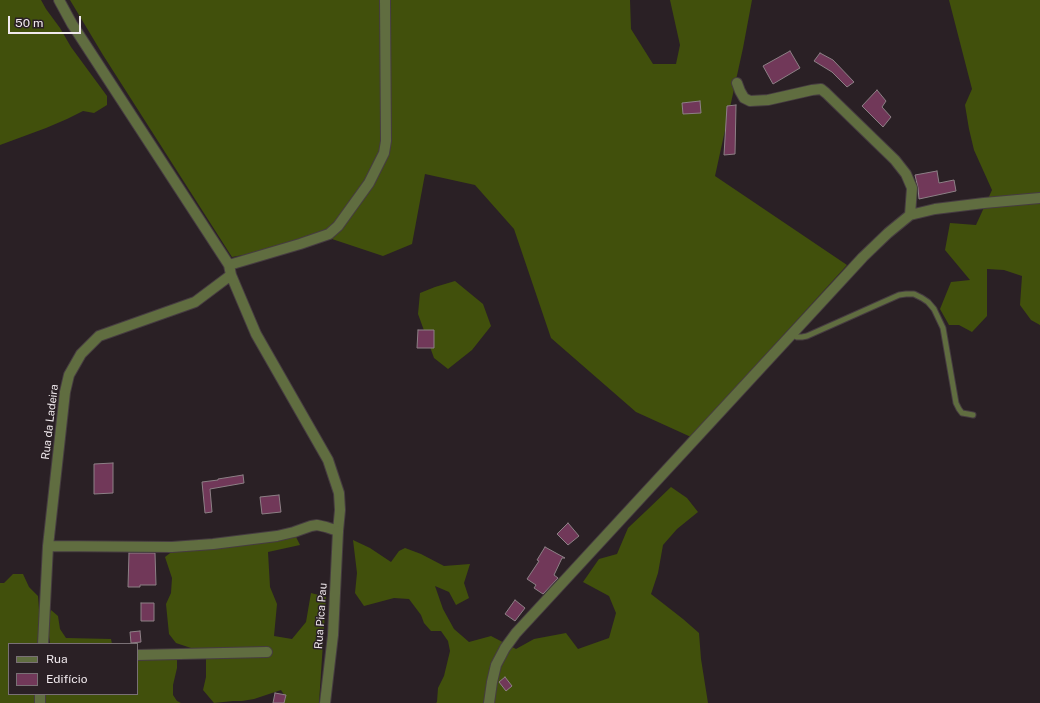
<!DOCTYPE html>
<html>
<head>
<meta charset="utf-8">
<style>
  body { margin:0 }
  #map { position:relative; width:1040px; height:703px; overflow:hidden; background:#2a2025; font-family:"Public Sans",sans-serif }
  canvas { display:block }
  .legend { position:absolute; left:8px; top:643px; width:130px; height:52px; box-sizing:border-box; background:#2a2025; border:1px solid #797075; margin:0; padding:5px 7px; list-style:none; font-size:12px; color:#f0e9ed }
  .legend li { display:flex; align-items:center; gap:8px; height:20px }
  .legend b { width:20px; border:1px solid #797075 }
  .scale { position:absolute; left:8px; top:16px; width:73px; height:18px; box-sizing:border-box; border:2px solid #f0e9ed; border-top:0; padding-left:5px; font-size:12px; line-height:14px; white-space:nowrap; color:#f0e9ed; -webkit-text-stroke:3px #2a2025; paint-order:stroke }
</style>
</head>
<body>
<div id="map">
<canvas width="1040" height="703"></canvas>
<ul class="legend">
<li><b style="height:5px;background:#606d40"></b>Rua</li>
<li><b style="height:11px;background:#713859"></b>Edifício</li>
</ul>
<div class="scale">50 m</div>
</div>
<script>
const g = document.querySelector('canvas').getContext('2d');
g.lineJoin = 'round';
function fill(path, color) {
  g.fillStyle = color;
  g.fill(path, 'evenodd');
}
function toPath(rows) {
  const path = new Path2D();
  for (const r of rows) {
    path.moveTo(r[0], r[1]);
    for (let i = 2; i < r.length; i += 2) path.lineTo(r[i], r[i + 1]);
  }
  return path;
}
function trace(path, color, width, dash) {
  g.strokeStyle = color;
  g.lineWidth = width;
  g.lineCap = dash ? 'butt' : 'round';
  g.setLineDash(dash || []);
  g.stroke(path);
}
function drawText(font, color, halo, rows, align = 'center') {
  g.font = font + ' "Public Sans",sans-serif';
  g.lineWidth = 3;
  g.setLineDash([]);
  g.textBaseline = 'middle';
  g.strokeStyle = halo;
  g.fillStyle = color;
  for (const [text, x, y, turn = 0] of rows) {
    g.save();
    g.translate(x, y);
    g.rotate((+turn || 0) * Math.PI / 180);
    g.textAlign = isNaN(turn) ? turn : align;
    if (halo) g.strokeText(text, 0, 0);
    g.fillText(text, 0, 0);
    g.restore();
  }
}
const forest = toPath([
  [0,0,41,0,46,9,60,28,71,47,107,96,107,105,94,113,83,111,67,119,46,128,0,145],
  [70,0,630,0,631,29,653,64,676,64,680,45,670,0,752,0,743,48,715,176,847,265,691,437,636,412,551,338,514,229,475,185,425,174,412,244,383,256,332,239,232,257,103,55],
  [949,0,1040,0,1040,325,1031,320,1020,305,1022,276,1004,270,987,269,987,316,972,332,959,325,949,325,940,309,951,282,970,280,945,250,950,223,976,225,992,190,974,150,969,129,965,105,972,89],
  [455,281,483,304,491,326,472,350,448,369,434,358,418,314,420,293,435,287],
  [671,487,687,498,698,512,677,529,663,545,658,573,651,594,683,619,699,633,701,659,708,703,436,703,437,702,438,688,444,676,450,651,448,641,441,631,431,631,424,623,421,615,409,599,394,598,364,606,355,593,357,573,353,540,370,548,391,562,399,551,405,548,421,554,444,566,470,564,464,583,469,598,456,605,449,592,435,586,443,609,454,629,469,642,491,636,516,649,534,639,566,633,578,649,609,638,616,613,609,596,583,582,599,559,617,554,628,528,646,511],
  [296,537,300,545,268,552,270,587,277,604,274,636,292,639,306,622,311,593,326,597,319,703,283,703,286,698,281,690,254,699,242,701,233,701,214,703,203,690,206,677,206,658,197,650,176,643,169,634,166,604,171,593,172,578,165,557,174,550,272,541],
  [13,574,23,574,29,587,38,596,40,621,38,644,9,644,9,694,35,694,36,703,0,703,0,583,4,583],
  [51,610,58,616,60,629,66,638,111,639,112,644,50,644,47,620],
  [177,657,177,668,173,685,173,695,177,701,181,703,45,703,45,694,137,694,137,658]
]);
const building = toPath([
  [790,51,800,68,773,84,763,66,790,51],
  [820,53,833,60,854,82,847,87,832,72,814,61,820,53],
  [877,90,886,101,882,107,891,117,883,127,862,106,877,90],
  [700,101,701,113,683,114,682,103,700,101],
  [736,105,735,154,724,155,727,106,736,105],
  [937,171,939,183,954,180,956,191,919,199,918,188,915,175,937,171],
  [418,330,434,330,434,348,417,348,418,330],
  [113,463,113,493,94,494,94,464,113,463],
  [243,475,244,483,210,489,212,512,205,513,202,482,218,480,218,479,243,475],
  [279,495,281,512,262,514,260,497,279,495],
  [568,523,579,536,568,545,557,534,568,523],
  [545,547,565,558,562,558,554,575,558,578,543,594,534,588,536,585,527,579,539,561,537,560,545,547],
  [129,553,155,553,156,585,140,585,140,587,128,587,129,553],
  [515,600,525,608,515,621,505,614,515,600],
  [141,603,154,603,154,621,141,621,141,603],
  [140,631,141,642,131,643,130,632,140,631],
  [505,677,512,686,506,691,499,682,505,677],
  [275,693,286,695,284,703,273,703,275,693]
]);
const service = toPath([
  [792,334,797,337,802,337,807,336,899,295,906,294,914,294,922,298,928,302,934,309,943,328,956,403,959,409,962,413,968,414,973,415]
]);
const minor = toPath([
  [737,83,740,91,744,98,750,101,768,100,812,90,821,89,826,93,895,160,906,174,912,188,910,215],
  [229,265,300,244,329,234,338,226,369,183,384,153,386,141,385,0],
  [48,546,172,547,213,544,277,536,294,532,311,526,317,525,326,527,338,531,340,510,339,493,328,460,256,334,231,275,229,265,72,24,59,0],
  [43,644,48,546,65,392,69,375,81,354,99,336,195,302,231,275],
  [137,655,267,652],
  [40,703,40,694],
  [489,703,492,682,496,665,505,648,516,633,863,257,888,233,910,215,935,209,984,203,1040,198]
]);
const tertiary = toPath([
  [325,703,333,635,338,531]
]);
const streetNames = [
  ["Rua da Ladeira",50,422,-83],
  ["Rua Pica Pau",321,616,-86]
];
fill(forest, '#41500c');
fill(building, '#713859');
trace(building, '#8d8086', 1);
trace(service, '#463c41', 7);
trace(minor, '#463c41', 12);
trace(tertiary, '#463c41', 12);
trace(service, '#606d40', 5);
trace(minor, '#606d40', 10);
trace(tertiary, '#606d40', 10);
drawText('11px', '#f0e9ed', '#2a2025', streetNames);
</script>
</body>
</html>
